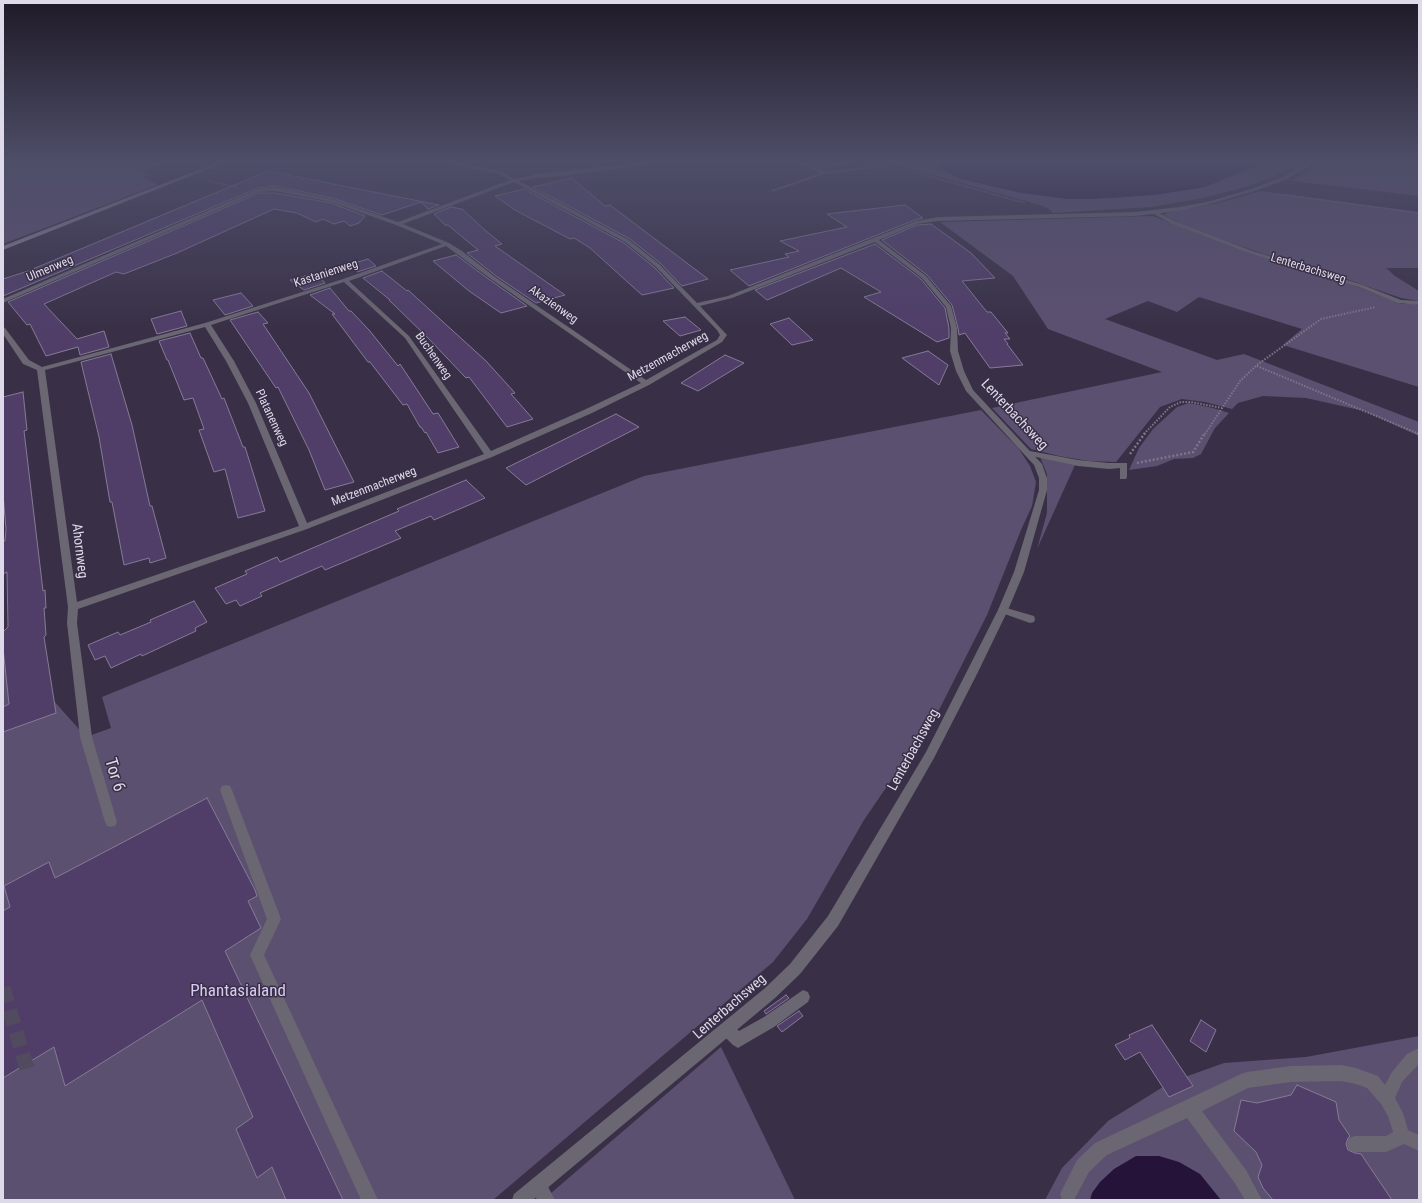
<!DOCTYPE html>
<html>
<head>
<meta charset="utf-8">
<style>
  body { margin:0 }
  #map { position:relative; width:1422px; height:1203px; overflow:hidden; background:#393047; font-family:"Roboto Condensed",sans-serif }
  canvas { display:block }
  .frame { position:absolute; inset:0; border:4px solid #dfdae9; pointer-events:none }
</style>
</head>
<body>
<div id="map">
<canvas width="1422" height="1203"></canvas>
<div class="frame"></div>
</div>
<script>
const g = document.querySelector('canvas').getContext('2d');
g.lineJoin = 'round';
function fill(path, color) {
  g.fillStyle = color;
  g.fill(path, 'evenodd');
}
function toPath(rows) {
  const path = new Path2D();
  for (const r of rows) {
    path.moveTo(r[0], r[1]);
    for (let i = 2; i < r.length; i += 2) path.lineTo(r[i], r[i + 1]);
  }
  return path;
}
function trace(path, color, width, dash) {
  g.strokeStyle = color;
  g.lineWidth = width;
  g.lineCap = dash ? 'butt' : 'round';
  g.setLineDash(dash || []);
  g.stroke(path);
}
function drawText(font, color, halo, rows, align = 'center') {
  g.font = font + ' "Roboto Condensed",sans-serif';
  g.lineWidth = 3;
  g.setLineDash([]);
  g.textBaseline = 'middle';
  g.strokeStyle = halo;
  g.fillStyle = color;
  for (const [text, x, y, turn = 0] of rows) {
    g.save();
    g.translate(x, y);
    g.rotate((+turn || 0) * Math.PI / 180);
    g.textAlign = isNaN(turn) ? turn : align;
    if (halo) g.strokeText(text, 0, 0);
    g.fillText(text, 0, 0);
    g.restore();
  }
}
const green = toPath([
  [3,162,168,162,146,170,145,177,157,185,3,244],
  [805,162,845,162,849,165,821,169],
  [863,162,941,162,939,168,961,179,1022,193,1069,199,1085,199,1118,198,1205,187,1265,162,1298,162,1275,176,1249,186,1203,198,1151,207,1053,213,1048,208,1040,205,894,164,862,166],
  [1322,162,1419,162,1419,196,1293,181,1292,180,1316,168],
  [1261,191,1419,212,1419,268,1386,268,1395,276,1419,291,1419,301,1401,298,1323,271,1264,254,1184,226,1164,215,1166,213,1218,203],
  [1153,216,1191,231,1266,258,1348,283,1402,304,1414,304,1419,306,1419,387,1283,345,1302,329,1199,297,1177,312,1148,301,1105,319,1217,360,1244,354,1419,422,1419,436,1364,411,1306,398,1263,396,1238,403,1232,409,1205,402,1182,399,1160,407,1116,462,1089,461,1059,456,1031,449,992,408,1162,372,1048,329,1013,276,940,222],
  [1189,403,1213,408,1229,413,1215,428,1201,454,1193,458,1174,459,1157,466,1129,470,1139,448,1153,429,1177,407],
  [981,410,1019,449,1030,466,1036,482,1032,506,1021,530,987,615,939,710,864,820,807,919,773,962,493,1200,3,1200,3,644,86,737,111,728,102,697,644,476],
  [1040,457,1075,465,1037,549,1047,513,1047,474],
  [1419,1036,1419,1200,1045,1200,1062,1168,1108,1121,1171,1082,1224,1063,1306,1057],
  [721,1047,795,1200,543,1200]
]);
const water = toPath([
  [941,162,1265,162,1205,187,1155,195,1085,199,1069,199,1022,193,961,179,939,168],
  [1136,1156,1159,1156,1179,1162,1200,1174,1221,1200,1090,1200,1092,1193,1100,1182,1114,1169]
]);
const building = toPath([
  [268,171,439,205,428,209,421,202,382,215,332,198,275,186,258,188,3,296,3,279,28,271,268,171],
  [572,178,605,206,610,205,708,279,682,286,660,263,630,239,533,187,572,178],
  [524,189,624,243,654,267,674,288,642,295,590,248,574,238,570,239,515,210,495,196,524,189],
  [259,193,275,193,331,203,365,216,359,223,350,226,344,221,334,224,323,219,316,222,297,213,274,209,177,253,124,274,116,272,44,304,77,339,104,331,109,347,80,355,78,347,46,356,30,324,27,325,8,302,259,193],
  [905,205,923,218,915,220,749,286,730,270,789,257,785,254,799,251,780,241,847,227,827,214,905,205],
  [451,207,462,209,486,231,502,244,495,246,565,295,536,303,496,276,467,253,478,250,448,225,445,225,434,214,451,207],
  [931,224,971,253,995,278,962,281,987,312,991,312,1008,333,1005,333,1010,339,1004,339,1008,344,1007,344,1023,365,990,368,965,333,959,335,958,328,952,305,927,275,882,240,917,225,931,224],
  [875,244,921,279,945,308,949,328,949,338,937,342,864,297,881,292,841,268,767,300,755,290,875,244],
  [456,255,490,280,527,306,501,313,469,291,433,261,456,255],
  [368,259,376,266,357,272,348,265,368,259],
  [382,271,407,291,408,290,486,361,515,393,511,394,533,419,507,427,469,377,466,378,429,339,389,300,390,300,363,278,382,271],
  [316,273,325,283,304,290,290,280,316,273],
  [330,288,349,311,351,311,369,330,398,366,400,364,433,414,438,413,459,447,438,453,426,432,425,433,421,427,420,427,407,404,403,405,370,362,368,362,332,314,335,314,310,295,330,288],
  [241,293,253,306,225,315,213,300,241,293],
  [181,311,187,326,157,334,151,319,181,311],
  [258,312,268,323,263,324,309,393,354,482,325,490,309,450,278,387,276,388,230,320,258,312],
  [685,317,701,330,680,336,663,321,685,317],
  [789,318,813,340,792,345,770,324,789,318],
  [190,333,201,358,203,358,222,399,224,398,243,447,245,447,265,511,238,518,225,469,214,472,199,430,204,429,193,398,184,400,168,360,167,360,159,341,190,333],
  [928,351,948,365,939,385,902,358,928,351],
  [111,354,132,425,150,506,152,506,166,558,150,563,149,558,124,565,112,502,110,502,99,437,81,362,111,354],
  [725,355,744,363,698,391,681,383,725,355],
  [23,392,27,430,24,431,43,591,45,590,46,608,44,608,46,635,44,637,56,713,3,732,3,707,9,704,3,648,3,632,8,627,7,572,3,574,3,541,5,541,6,529,3,494,3,397,23,392],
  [616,414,639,427,526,485,506,468,616,414],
  [466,480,485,498,434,520,431,516,395,531,401,538,325,570,322,566,260,593,262,596,240,606,236,600,226,604,215,588,247,574,245,571,277,557,280,562,399,511,397,509,466,480],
  [194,601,207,622,195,628,196,631,142,656,141,654,111,668,105,656,95,660,88,645,118,632,120,635,151,622,150,620,194,601],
  [207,798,255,890,257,896,248,901,261,928,225,951,343,1200,286,1200,272,1167,257,1178,236,1129,253,1117,202,1000,65,1086,54,1047,3,1078,3,911,10,907,4,886,49,862,55,878,207,798],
  [786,995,789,998,766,1014,764,1011,786,995],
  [799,1011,803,1016,782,1032,777,1026,799,1011],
  [1201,1020,1216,1030,1206,1052,1190,1041,1201,1020],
  [1152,1025,1193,1086,1169,1097,1140,1052,1125,1060,1115,1045,1130,1038,1129,1035,1152,1025],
  [1297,1085,1336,1102,1339,1120,1350,1136,1348,1138,1346,1144,1348,1150,1355,1153,1361,1154,1392,1200,1273,1200,1263,1188,1258,1177,1262,1165,1256,1152,1234,1131,1241,1100,1257,1103,1291,1095,1297,1085]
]);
const pedestrianTunnel = toPath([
  [3,988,28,1072]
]);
const pathFar2 = toPath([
  [903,169,1025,203],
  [3,170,91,168,151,176],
  [208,181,236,187],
  [1279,194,1419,213]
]);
const pathFar1 = toPath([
  [1257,366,1419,434],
  [1144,434,1170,407,1181,402,1191,402,1222,408],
  [1205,434,1240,381,1257,365,1321,319,1376,307]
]);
const path = toPath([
  [1417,433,1419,434],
  [1130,454,1145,433],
  [1137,463,1193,452,1205,433]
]);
const service = toPath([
  [1154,210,1176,222,1253,251,1363,285,1401,300,1419,301,1419,305,1398,303,1359,287,1249,253,1172,224,1152,213,1151,212,1154,210],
  [1027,451,1030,451,1078,460,1109,463,1127,463,1127,477,1126,479,1120,479,1120,468,1109,469,1078,466,1027,455,1026,453,1027,451],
  [1003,607,1034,616,1035,619,1034,622,1030,623,999,612,998,610,999,608,1003,607],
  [86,732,90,734,92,737,117,822,115,826,111,827,107,826,105,822,80,737,82,734,86,732],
  [226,785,230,786,232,790,281,919,264,955,378,1200,361,1200,250,955,267,919,220,790,222,786,226,785],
  [803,990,808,992,810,997,808,1002,774,1027,743,1045,738,1048,733,1045,722,1034,720,1029,722,1024,727,1022,732,1024,739,1031,764,1017,803,990],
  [538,1177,544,1179,555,1200,537,1200,530,1185,532,1179,538,1177]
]);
const pedestrian = toPath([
  [1419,1048,1419,1064,1402,1082,1395,1098,1403,1113,1408,1130,1419,1135,1419,1151,1404,1144,1386,1152,1355,1152,1349,1150,1347,1144,1349,1138,1355,1136,1386,1136,1393,1132,1388,1116,1381,1104,1367,1088,1356,1084,1341,1081,1291,1082,1248,1088,1202,1111,1246,1170,1262,1200,1245,1200,1234,1182,1187,1118,1107,1155,1089,1172,1074,1200,1062,1200,1060,1194,1077,1160,1095,1143,1241,1074,1247,1072,1291,1066,1341,1065,1356,1068,1378,1076,1385,1085,1392,1072,1407,1054,1419,1048]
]);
const minor = toPath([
  [439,162,451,162,500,171,515,179,537,174,646,162,663,162,573,175,537,178,519,181,629,240,659,264,697,303,728,296,916,221,938,217,1135,212,1179,207,1207,202,1251,189,1283,177,1308,162,1314,162,1287,179,1255,191,1210,204,1179,211,1135,216,938,221,917,224,879,240,926,276,951,306,957,328,958,351,964,371,973,390,1042,464,1047,478,1047,490,1024,572,1008,610,977,674,934,758,838,926,800,974,775,998,533,1200,512,1200,514,1194,765,988,790,964,828,916,926,752,998,610,1014,572,1039,490,1039,478,1034,465,966,391,956,371,950,351,951,328,946,307,922,278,875,242,732,298,700,306,727,335,722,342,649,385,592,413,492,457,307,529,78,609,77,623,92,737,90,740,86,742,82,740,80,737,67,623,68,607,37,370,23,364,3,334,3,327,5,328,29,360,42,367,205,323,343,279,442,244,396,225,331,202,275,191,259,192,5,302,3,303,3,299,258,189,275,187,332,199,398,222,510,180,499,174,439,162],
  [514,182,625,242,655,266,717,330,720,335,717,340,646,380,495,277,462,251,449,243,403,224,514,182],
  [446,246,491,279,641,383,586,409,491,451,409,336,349,281,446,246],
  [344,282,405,338,484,454,307,523,256,403,234,361,211,325,344,282],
  [205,327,226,361,248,403,299,526,77,602,45,370,205,327],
  [796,162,803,162,825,171,892,165,894,166,825,174,772,192,772,190,820,173,796,162]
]);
const secondary = toPath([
  [219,162,226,162,3,250,3,246,219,162]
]);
const farStreetnames = [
  ["Ulmenweg",50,269,-23],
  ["Lenterbachsweg",1308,269,17],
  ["Kastanienweg",326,274,-18],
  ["Akazienweg",553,305,35],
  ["Buchenweg",433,356,55],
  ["Metzenmacherweg",668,357,-29],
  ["Platanenweg",271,418,65],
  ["Metzenmacherweg",374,487,-21]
];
const streetNames = [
  ["Lenterbachsweg",1014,415,47],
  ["Ahornweg",79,551,83],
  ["Lenterbachsweg",914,750,-61],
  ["Lenterbachsweg",730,1007,-41]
];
const nearStreetnames = [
  ["Tor 6",114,775,73]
];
const nearParknames = [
  ["Phantasialand",238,992]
];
fill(green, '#5c5070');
fill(water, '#25133a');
fill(building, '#503e69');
trace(building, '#857b95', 1);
trace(pedestrianTunnel, '#524a5f', 15, [15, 8]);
trace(pathFar2, '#7e768a', 1.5, [1, 1]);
trace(pathFar1, '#7e768a', 2, [1.5, 1.5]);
trace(path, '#7e768a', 2.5, [2, 2]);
fill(service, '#6a6672');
fill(pedestrian, '#6a6672');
fill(minor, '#6a6672');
fill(secondary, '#888193');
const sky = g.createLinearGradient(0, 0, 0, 331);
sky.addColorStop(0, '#1f1a27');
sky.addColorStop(0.49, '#4e4e69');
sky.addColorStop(1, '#4e4e6900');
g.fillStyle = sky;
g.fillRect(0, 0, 1422, 331);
drawText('12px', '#dfdae9', '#393047', farStreetnames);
drawText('14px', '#dfdae9', '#393047', streetNames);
drawText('17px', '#dfdae9', '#393047', nearStreetnames);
drawText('17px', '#dacaf6', '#393047', nearParknames);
</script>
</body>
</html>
